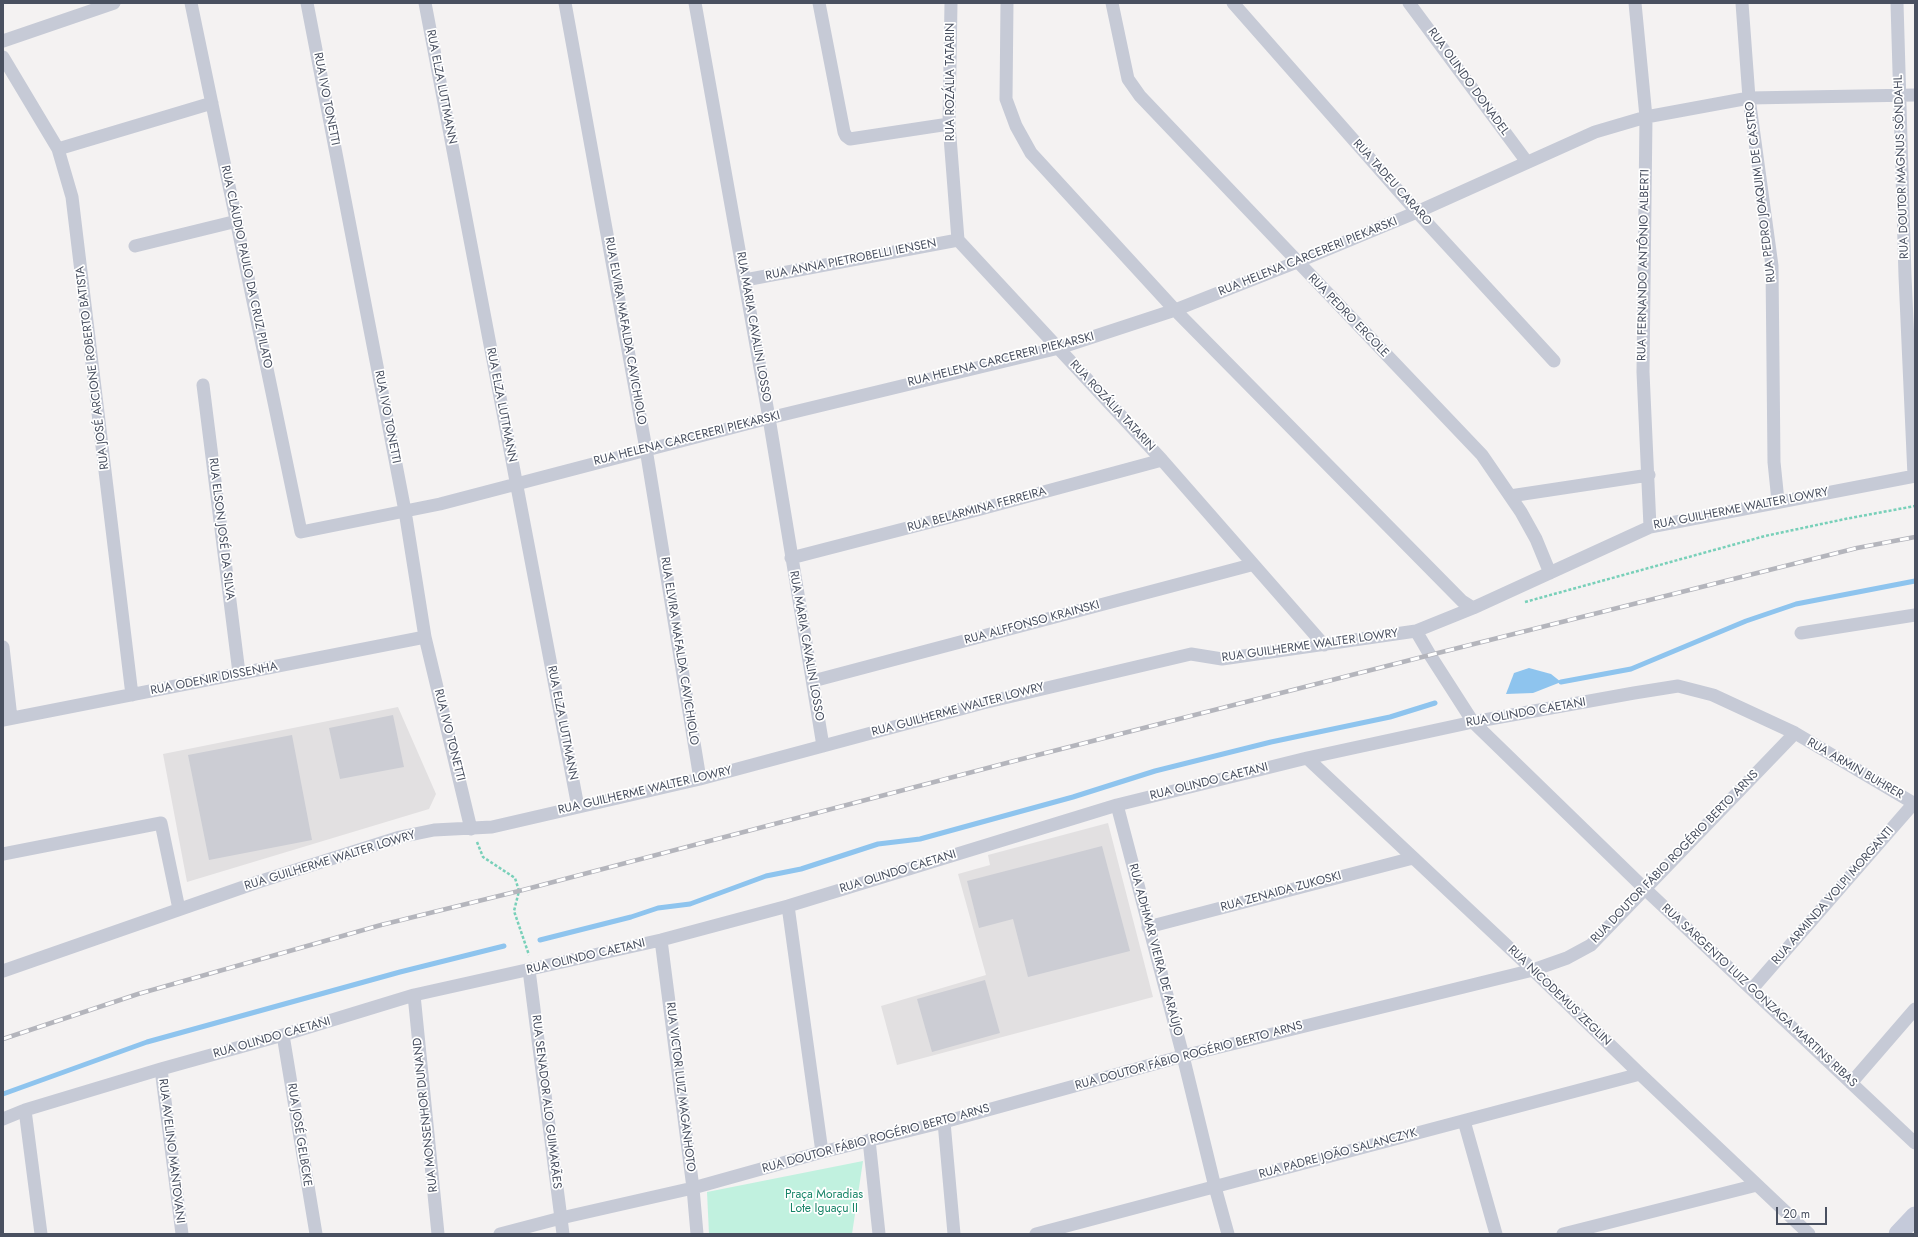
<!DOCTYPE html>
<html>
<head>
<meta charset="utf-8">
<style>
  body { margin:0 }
  #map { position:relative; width:1918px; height:1237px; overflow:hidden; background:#f4f2f2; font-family:Jost,sans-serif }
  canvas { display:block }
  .frame { position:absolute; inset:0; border:4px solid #495060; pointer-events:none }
  .scale { position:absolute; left:1776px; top:1207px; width:51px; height:18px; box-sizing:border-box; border:2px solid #495060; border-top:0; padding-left:5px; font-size:12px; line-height:14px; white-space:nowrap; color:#495060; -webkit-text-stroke:3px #fff; paint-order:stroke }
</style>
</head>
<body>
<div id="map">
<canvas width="1918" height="1237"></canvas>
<div class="frame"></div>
<div class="scale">20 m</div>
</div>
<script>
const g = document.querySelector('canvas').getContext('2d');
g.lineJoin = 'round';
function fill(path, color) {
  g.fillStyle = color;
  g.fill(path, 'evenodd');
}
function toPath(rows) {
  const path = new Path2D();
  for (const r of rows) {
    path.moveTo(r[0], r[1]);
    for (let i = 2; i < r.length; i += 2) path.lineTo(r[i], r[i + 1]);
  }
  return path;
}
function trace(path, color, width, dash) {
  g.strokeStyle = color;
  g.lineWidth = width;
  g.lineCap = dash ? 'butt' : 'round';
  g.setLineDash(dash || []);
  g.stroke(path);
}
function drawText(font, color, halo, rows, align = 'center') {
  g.font = font + ' Jost,sans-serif';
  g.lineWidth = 3.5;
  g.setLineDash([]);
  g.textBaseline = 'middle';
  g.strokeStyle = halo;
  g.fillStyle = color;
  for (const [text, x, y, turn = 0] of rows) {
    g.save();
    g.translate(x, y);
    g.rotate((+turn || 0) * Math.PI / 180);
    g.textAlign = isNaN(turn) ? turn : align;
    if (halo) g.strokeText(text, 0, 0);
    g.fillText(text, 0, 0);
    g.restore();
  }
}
const education = toPath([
  [398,707,436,794,429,809,187,882,163,754],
  [1108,823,1153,997,897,1065,881,1006,986,975,958,874,990,865,988,855]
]);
const green = toPath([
  [863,1161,852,1234,709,1234,707,1192]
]);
const water = toPath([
  [1529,668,1551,674,1561,682,1533,693,1506,694,1514,673]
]);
const stream = toPath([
  [1561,682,1631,669,1746,621,1796,604,1915,581],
  [540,940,631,917,658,908,690,904,766,876,801,869,878,844,920,839,1073,797,1155,771,1271,742,1390,717,1435,703],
  [3,1094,147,1042,400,972,504,946]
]);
const building = toPath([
  [393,715,404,767,340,779,329,728],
  [292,735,312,840,209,860,188,755],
  [1102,846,1130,951,1028,977,1013,919,979,928,967,881],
  [985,980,1000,1033,932,1052,917,999]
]);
const path = toPath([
  [1525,602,1765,536,1845,519,1915,506],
  [477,842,483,857,515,878,519,891,514,911,529,955]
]);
const street = toPath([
  [191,3,301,532,440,504,769,418,1059,348,1175,310,1297,262,1417,212,1595,132,1646,117,1749,98,1915,95],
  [307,3,405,511,425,637,471,829],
  [425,3,578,807],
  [565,3,646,449,700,779],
  [695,3,769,418,823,746],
  [819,3,844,132,846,136,850,139,949,124],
  [951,3,949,124,958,240,1162,460,1324,645],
  [1007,3,1006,99,1016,126,1031,153,1175,310,1462,601,1473,608],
  [1112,3,1128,79,1140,96,1482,455,1521,512,1536,539,1550,573],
  [1233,3,1417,212,1554,361],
  [1409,3,1527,162],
  [1635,3,1646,117,1643,372,1650,527],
  [1742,3,1749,98,1772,266,1774,462,1778,501],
  [1897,3,1905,276,1914,476],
  [3,41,114,3],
  [3,57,58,149,72,197,132,695],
  [58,149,212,103],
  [135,246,237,221],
  [745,280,958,240],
  [203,385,239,673],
  [1510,496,1649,475],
  [791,558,977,510,1162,460],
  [1416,631,1430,655,1473,722,1645,889,1915,1143],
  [1801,633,1915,615],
  [3,647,11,718],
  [813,681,1251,565],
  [3,720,425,637],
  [1307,758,1533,970,1640,1074,1809,1234],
  [1117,805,1183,1056,1215,1187,1228,1234],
  [3,854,161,823,179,909],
  [788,906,822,1152],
  [1148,927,1413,858],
  [661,940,693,1188,697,1234],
  [529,970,563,1234],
  [3,971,258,882,400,837,434,830,492,827,700,779,983,703,1191,654,1222,659,1416,631,1473,608,1650,527,1915,476],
  [1752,989,1914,803],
  [414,995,438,1234],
  [283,1035,316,1234],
  [161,1069,182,1234],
  [1851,1083,1915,1009],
  [25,1110,41,1234],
  [3,1119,25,1110,161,1069,283,1035,414,995,661,940,788,906,1117,805,1307,758,1473,722,1634,693,1678,686,1713,695,1795,733,1915,804],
  [1464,1121,1496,1234],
  [944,1122,954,1234],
  [869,1140,879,1234],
  [500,1234,561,1218,693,1188,822,1152,944,1122,1183,1056,1533,970,1567,958,1591,945,1795,733],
  [1036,1234,1640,1074],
  [1563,1234,1757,1185]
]);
const secondary = toPath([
  [1898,1234,1915,1216]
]);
const rail = toPath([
  [3,1039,138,994,381,925,519,891,1018,760,1430,655,1857,548,1915,537]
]);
const streetNames = [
  ["RUA ROZÁLIA TATARIN",951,82,-90],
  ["RUA OLINDO DONADEL",1468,82,54],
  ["RUA ELZA LUTTMANN",441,87,79],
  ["RUA IVO TONETTI",326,99,79],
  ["RUA DOUTOR MAGNUS SÖNDAHL",1902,167,-92],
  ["RUA TADEU CARARO",1392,183,48],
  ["RUA PEDRO JOAQUIM DE CASTRO",1761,192,-97],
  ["RUA HELENA CARCERERI PIEKARSKI",1308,257,-22],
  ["RUA ANNA PIETROBELLI IENSEN",851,260,-11],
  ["RUA FERNANDO ANTÔNIO ALBERTI",1644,265,-89],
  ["RUA CLÁUDIO PAULO DA CRUZ PILATO",246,267,78],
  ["RUA PEDRO ERCOLE",1348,316,46],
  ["RUA MARIA CAVALIN LOSSO",753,327,80],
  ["RUA ELVIRA MAFALDA CAVICHIOLO",625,331,80],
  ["RUA HELENA CARCERERI PIEKARSKI",1001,360,-14],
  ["RUA JOSÉ ARCIONE ROBERTO BATISTA",93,368,-97],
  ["RUA ELZA LUTTMANN",501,405,79],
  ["RUA ROZÁLIA TATARIN",1112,406,47],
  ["RUA IVO TONETTI",387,417,79],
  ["RUA HELENA CARCERERI PIEKARSKI",687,439,-14],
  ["RUA GUILHERME WALTER LOWRY",1741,509,-11],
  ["RUA BELARMINA FERREIRA",977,510,-15],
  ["RUA ELSON JOSÉ DA SILVA",221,529,83],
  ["RUA ALFFONSO KRAINSKI",1032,623,-15],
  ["RUA MARIA CAVALIN LOSSO",806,646,80],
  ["RUA GUILHERME WALTER LOWRY",1310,646,-8],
  ["RUA ELVIRA MAFALDA CAVICHIOLO",679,651,81],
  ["RUA ODENIR DISSENHA",214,679,-11],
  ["RUA GUILHERME WALTER LOWRY",958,710,-15],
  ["RUA OLINDO CAETANI",1526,713,-10],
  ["RUA ELZA LUTTMANN",562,723,79],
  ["RUA IVO TONETTI",449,735,76],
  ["RUA ARMIN BUHRER",1855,769,30],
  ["RUA OLINDO CAETANI",1209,782,-14],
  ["RUA GUILHERME WALTER LOWRY",645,791,-13],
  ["RUA DOUTOR FÁBIO ROGÉRIO BERTO ARNS",1675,857,-46],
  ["RUA GUILHERME WALTER LOWRY",330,861,-17],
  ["RUA OLINDO CAETANI",898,872,-17],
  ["RUA ZENAIDA ZUKOSKI",1281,892,-15],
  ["RUA ARMINDA VOLPI MORGANTI",1833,896,-49],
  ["RUA ADHMAR VIEIRA DE ARAÚJO",1155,950,75],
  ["RUA OLINDO CAETANI",586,957,-13],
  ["RUA NICODEMUS ZEGLIN",1559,996,44],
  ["RUA SARGENTO LUIZ GONZAGA MARTINS RIBAS",1759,996,43],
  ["RUA OLINDO CAETANI",272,1038,-16],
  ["RUA DOUTOR FÁBIO ROGÉRIO BERTO ARNS",1189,1056,-15],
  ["RUA VICTOR LUIZ MAGANHOTO",680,1087,83],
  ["RUA SENADOR ALO GUIMARÃES",546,1102,83],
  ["RUA MONSENHOR DUNAND",426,1115,-96],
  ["RUA JOSÉ GELBCKE",299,1135,81],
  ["RUA DOUTOR FÁBIO ROGÉRIO BERTO ARNS",876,1139,-15],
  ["RUA AVELINO MANTOVANI",171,1151,83],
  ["RUA PADRE JOÃO SALANCZYK",1338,1154,-15]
];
const parkNames = [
  ["Praça Moradias",824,1195],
  ["Lote Iguaçu II",824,1209]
];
fill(education, '#e2e0e1');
fill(green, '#c1f1df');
fill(water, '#8ec4ee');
trace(stream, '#8ec4ee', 5);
fill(building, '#cccdd4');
trace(path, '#78d0b9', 2.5, [3, 2]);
trace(street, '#c6cad6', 13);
trace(secondary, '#c5cada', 19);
trace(rail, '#b4b5bc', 4.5);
trace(rail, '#fff', 3, [9]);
drawText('12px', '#495060', '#fff', streetNames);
drawText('12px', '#178467', '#fff', parkNames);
</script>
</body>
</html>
